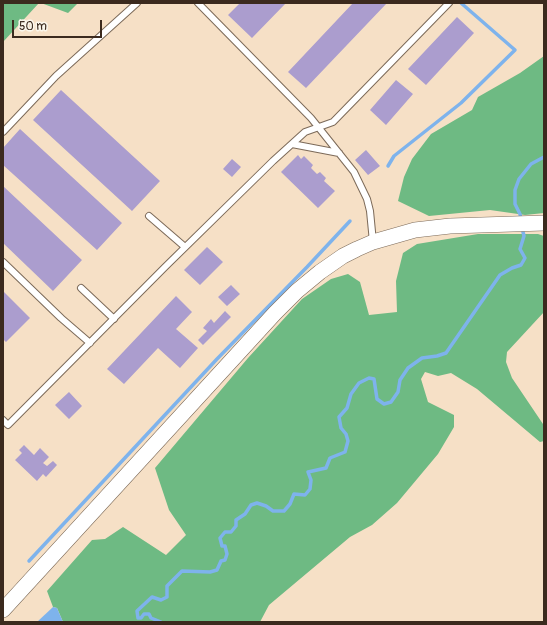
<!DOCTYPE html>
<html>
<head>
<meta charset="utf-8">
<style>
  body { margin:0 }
  #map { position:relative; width:547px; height:625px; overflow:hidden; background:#f6e0c6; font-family:Pangolin,sans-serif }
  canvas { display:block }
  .frame { position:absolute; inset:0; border:4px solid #3b2a1e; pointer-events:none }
  .scale { position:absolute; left:12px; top:20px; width:90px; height:18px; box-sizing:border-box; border:2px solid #3b2a1e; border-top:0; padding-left:5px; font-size:12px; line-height:14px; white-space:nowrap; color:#3b2a1e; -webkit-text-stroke:3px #fbf7ec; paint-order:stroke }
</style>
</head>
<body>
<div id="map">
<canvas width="547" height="625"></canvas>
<div class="frame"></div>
<div class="scale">50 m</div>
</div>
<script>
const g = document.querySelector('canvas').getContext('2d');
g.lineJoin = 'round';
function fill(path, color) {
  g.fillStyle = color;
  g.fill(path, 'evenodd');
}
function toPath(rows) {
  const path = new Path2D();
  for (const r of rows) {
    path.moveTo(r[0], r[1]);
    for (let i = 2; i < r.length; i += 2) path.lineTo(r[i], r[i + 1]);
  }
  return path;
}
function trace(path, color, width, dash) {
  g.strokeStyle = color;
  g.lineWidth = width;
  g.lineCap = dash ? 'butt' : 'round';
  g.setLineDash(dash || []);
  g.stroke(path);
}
const forest = toPath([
  [3,3,39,3,3,42],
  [41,3,78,3,68,13],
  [544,56,544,213,525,215,490,210,429,216,398,201,404,177,412,159,431,134,472,110,478,97,520,73],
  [478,234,538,234,544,236,544,312,507,352,506,362,512,378,543,424,544,427,544,441,540,442,477,389,451,373,438,376,425,372,421,379,428,402,454,415,454,427,438,454,397,503,372,525,350,537,269,605,260,622,63,622,57,608,53,607,47,591,92,540,105,539,123,527,166,555,186,535,169,510,155,468,248,358,302,299,331,279,348,274,360,282,369,315,397,312,396,281,403,253,417,244]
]);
const water = toPath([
  [53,607,57,608,63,622,37,622]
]);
const stream = toPath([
  [388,166,394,156,461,103,515,50,461,3],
  [521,220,520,214,515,204,515,190,519,179,531,164,544,157],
  [29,561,217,359,307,267,350,221],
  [161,622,151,618,149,614,144,614,141,618,138,618,137,611,152,597,161,600,167,597,167,586,182,571,210,572,217,570,221,561,225,560,227,554,225,546,222,546,220,538,225,532,231,532,236,526,236,520,245,514,251,505,257,503,266,506,273,511,284,511,290,504,294,494,305,495,310,489,311,480,308,472,326,468,330,458,345,452,348,441,346,434,341,428,339,417,347,408,351,394,359,383,369,378,374,379,377,399,384,404,391,402,398,392,400,380,408,368,422,358,437,356,446,353,500,275,512,268,521,265,525,258,520,249,524,236,522,228]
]);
const building = toPath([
  [240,3,286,3,252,38,228,15],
  [353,3,387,3,306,88,288,72],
  [457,17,474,33,426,85,408,69],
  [396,80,413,94,386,125,370,110],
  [61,90,160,181,132,211,33,120],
  [20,129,122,223,97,250,3,165,3,148],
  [366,150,380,166,368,175,355,160],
  [298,155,301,159,304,156,313,165,311,168,317,174,320,172,326,178,324,181,335,191,318,208,281,172],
  [232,159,241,167,232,177,223,169],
  [3,186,82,260,53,291,3,243],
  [207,247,223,262,200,285,184,270],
  [231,285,240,294,227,306,218,297],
  [3,291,30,318,6,342,3,339],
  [176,296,192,312,176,329,198,348,180,368,158,348,124,384,107,369],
  [225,311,231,317,203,345,198,340,207,331,203,328,211,319,214,323],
  [69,392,82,406,69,419,55,405],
  [24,445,34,455,40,448,49,457,43,463,47,466,53,461,57,465,46,477,43,474,37,481,15,460,22,453,19,450]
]);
const service = toPath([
  [198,3,311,118,354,172,367,199,370,211,373,242],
  [3,132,56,76,137,3],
  [292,144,339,153],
  [149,216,185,247],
  [3,262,61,318,90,343],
  [81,288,114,319],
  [3,420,8,425,165,267,273,161,305,132,333,122,449,3]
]);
const tertiary = toPath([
  [3,610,275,313,297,291,320,272,343,256,357,249,373,242,415,230,450,226,544,223]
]);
fill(forest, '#6eba83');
fill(water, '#7eb3ec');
trace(stream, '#7eb3ec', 3.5);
fill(building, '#ab9dce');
trace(service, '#7c6a59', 8);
trace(tertiary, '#7c6a59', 16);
trace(service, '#fff', 6);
trace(tertiary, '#fff', 15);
</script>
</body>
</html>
